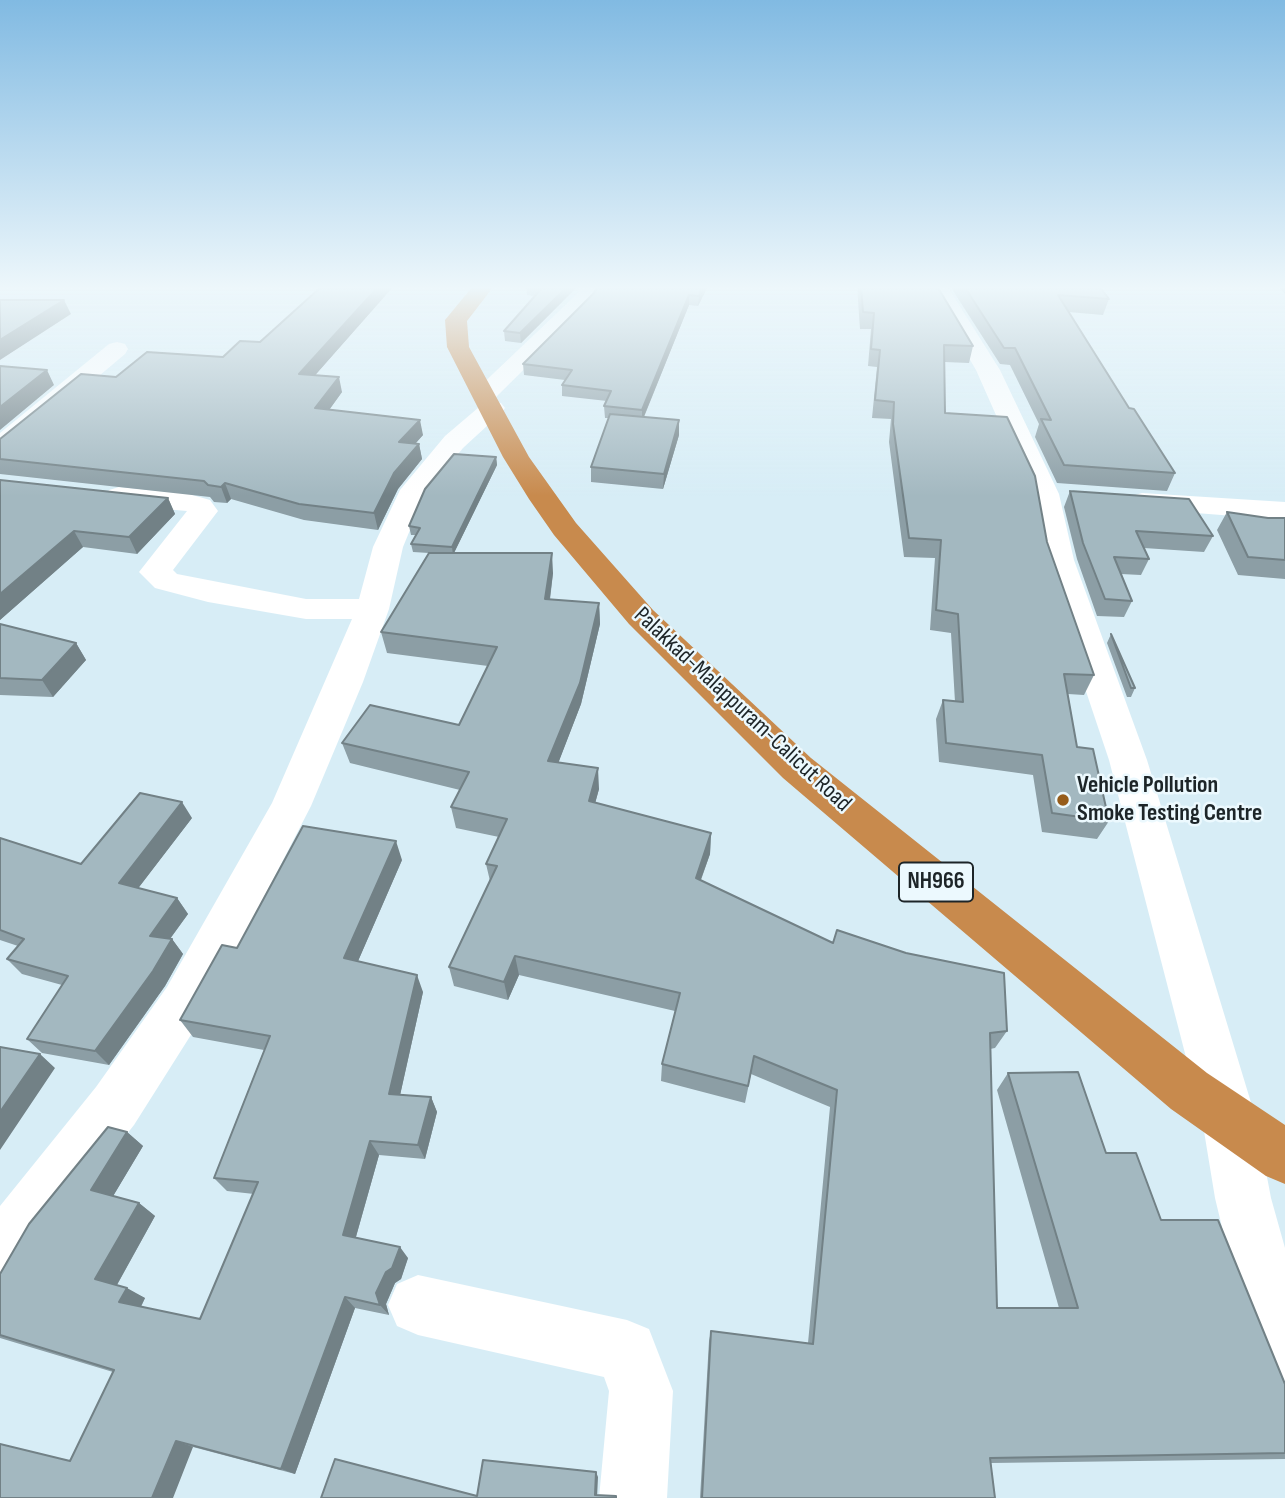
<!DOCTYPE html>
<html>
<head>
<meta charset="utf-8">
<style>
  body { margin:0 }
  canvas { display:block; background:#d7edf6 }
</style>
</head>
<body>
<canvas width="1285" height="1498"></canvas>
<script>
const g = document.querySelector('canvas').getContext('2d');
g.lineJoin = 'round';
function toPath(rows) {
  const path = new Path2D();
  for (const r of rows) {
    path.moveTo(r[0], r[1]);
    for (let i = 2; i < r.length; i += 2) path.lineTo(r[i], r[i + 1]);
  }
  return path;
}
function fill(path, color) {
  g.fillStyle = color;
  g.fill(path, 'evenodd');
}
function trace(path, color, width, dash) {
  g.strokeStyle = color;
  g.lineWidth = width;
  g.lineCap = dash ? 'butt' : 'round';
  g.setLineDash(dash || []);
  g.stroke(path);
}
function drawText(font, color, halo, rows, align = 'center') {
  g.font = font + ' "Sofia Sans Condensed",sans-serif';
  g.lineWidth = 5;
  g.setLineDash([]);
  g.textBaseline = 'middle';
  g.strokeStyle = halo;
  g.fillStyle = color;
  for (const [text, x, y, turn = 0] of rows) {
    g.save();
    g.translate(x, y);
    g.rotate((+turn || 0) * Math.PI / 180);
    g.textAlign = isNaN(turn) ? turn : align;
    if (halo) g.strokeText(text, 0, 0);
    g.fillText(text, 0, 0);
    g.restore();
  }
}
const street = toPath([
  [581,286,601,286,593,301,492,401,501,403,505,408,501,413,463,448,424,496,403,547,389,609,363,682,311,806,201,1019,134,1125,47,1235,21,1283,0,1291,0,1206,96,1087,167,987,272,803,352,619,306,619,208,602,155,588,139,572,187,511,119,505,109,502,105,496,109,490,119,487,189,494,210,500,218,511,173,570,177,574,306,599,359,599,373,547,400,490,445,436,485,402,476,400,473,395,476,390,577,294,581,286],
  [927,286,947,286,1000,370,1059,494,1074,560,1147,760,1256,1119,1271,1198,1285,1248,1285,1391,1263,1382,1254,1360,1215,1198,1202,1119,1109,760,1042,560,1031,494,976,370,927,286],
  [117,342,125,344,128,349,125,354,9,452,0,454,0,433,109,344,117,342],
  [1142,493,1285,502,1285,520,1132,508,1128,502,1132,496,1142,493],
  [418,1275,627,1320,649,1329,673,1391,667,1498,599,1498,609,1391,604,1377,418,1335,397,1326,388,1305,397,1284,418,1275]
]);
const highway = toPath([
  [473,286,494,286,467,321,469,347,529,457,576,523,653,610,811,758,1207,1073,1285,1125,1285,1184,1266,1176,1171,1109,783,778,629,624,554,535,529,499,503,457,447,347,445,320,473,286]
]);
const wall = toPath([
  [526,286,578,286,521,343,505,341,504,331,534,296,527,295],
  [598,286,708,286,698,306,689,305,644,417,679,435,663,489,591,482,591,467,609,418,605,418,604,406,607,401,562,396,562,385,565,380,524,375,523,364,594,293],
  [857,286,937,286,973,346,969,363,945,362,945,413,1047,542,1094,675,1084,695,1068,694,1077,747,1109,821,1097,839,1042,832,1033,775,939,762,936,719,943,700,955,702,951,633,930,630,935,558,904,557,889,442,891,419,872,418,877,367,868,366,871,329,860,329],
  [950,286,1099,286,1109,299,1103,315,1069,312,1129,408,1175,473,1167,491,1057,483,1035,437,1039,424,1010,365,1000,364],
  [1278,286,1285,286,1285,294],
  [392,288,315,375,342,392,329,410,423,435,415,443,419,444,422,459,398,489,378,530,304,520,231,499,227,503,214,502,210,497,0,474,0,439,116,377,223,357],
  [496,457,497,465,454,553,553,573,550,600,599,603,600,624,581,704,558,763,599,789,595,803,711,833,710,854,701,880,1007,1031,995,1048,990,1049,997,1308,1059,1308,997,1090,1008,1073,1106,1153,1161,1220,1285,1384,1285,1459,991,1463,995,1498,700,1498,709,1341,711,1331,808,1343,830,1107,751,1074,745,1103,661,1081,662,1064,675,1011,519,975,508,1000,454,986,449,967,490,881,486,864,499,837,456,828,451,807,460,790,350,763,342,743,459,725,488,666,387,653,381,632,429,553,413,552,411,544,416,535,411,535,409,526],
  [0,480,168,498,175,514,137,554,83,547,0,620],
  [1070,491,1213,536,1204,552,1144,548,1149,559,1141,575,1121,574,1132,601,1124,617,1097,616,1077,559,1064,507],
  [1227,512,1268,518,1285,518,1285,579,1238,575,1217,530],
  [0,624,76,643,86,660,53,697,0,695],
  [1111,634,1135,688,1131,697,1127,697,1107,643],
  [192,818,138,888,177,898,188,914,170,939,172,939,183,954,165,986,109,1065,42,1053,27,1039,62,985,22,974,7,959,18,946,0,940,0,838,81,864],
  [402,860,358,961,423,992,400,1095,431,1097,437,1112,425,1159,379,1155,356,1237,408,1258,401,1279,395,1283,386,1304,389,1315,355,1308,295,1474,193,1447,70,1461,113,1372,0,1338,0,1274,127,1132,143,1146,113,1196,139,1203,155,1216,117,1285,145,1298,141,1307,200,1319,254,1194,227,1191,214,1178,264,1050,193,1037,180,1020,237,948]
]);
const shadedWall = toPath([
  [379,286,392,286,392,288,303,389,299,374],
  [568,286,578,286,521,343,520,333],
  [703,286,708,286,698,306,699,296],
  [689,295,689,305,642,421,642,410],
  [64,300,71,314,0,360,0,340],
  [47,370,54,385,0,430,0,407],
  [339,377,342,392,319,424,315,408],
  [420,420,423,435,403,458,399,442],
  [679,420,679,435,663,489,664,474],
  [419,444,422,459,398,489,378,530,374,513,394,473],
  [496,457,497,465,453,555,452,547],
  [225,483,231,499,227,503,221,487],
  [168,498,175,514,137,554,129,537],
  [74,531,83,547,0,620,0,594],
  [552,553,553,573,547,620,545,599],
  [599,603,600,624,581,704,551,782,548,761],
  [76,643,86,660,53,697,42,680],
  [598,768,599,789,590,822,589,801],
  [182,802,192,818,130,899,119,883],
  [711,833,710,854,694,898,696,878],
  [396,841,402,860,352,975,344,958],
  [177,898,188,914,161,951,150,936],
  [172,939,183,954,165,986,109,1065,95,1051],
  [515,956,519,975,508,1000,504,982],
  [417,975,423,992,397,1109,389,1094],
  [40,1054,55,1068,0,1150,0,1112],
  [431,1097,437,1112,425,1159,418,1145],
  [127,1132,143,1146,109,1203,91,1190],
  [370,1141,379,1155,353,1247,343,1235],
  [139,1203,155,1216,114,1290,95,1279],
  [400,1247,408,1258,401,1279,395,1283,386,1304,389,1315,380,1305,376,1293,386,1272],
  [127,1288,145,1298,138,1312,119,1302],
  [345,1297,355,1308,295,1474,281,1469],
  [176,1441,193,1447,173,1498,152,1498],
  [596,1472,598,1477,597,1498,595,1495]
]);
const building = toPath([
  [322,286,379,286,299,374,339,377,315,408,420,420,399,442,419,444,394,473,374,513,299,504,225,483,221,487,208,485,204,481,0,459,0,439,81,374,116,377,147,352,223,357,240,341,260,342,322,286],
  [531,286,568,286,520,333,504,331,542,288,531,286],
  [598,286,703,286,699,296,689,295,642,410,604,406,611,391,562,385,572,370,523,364,594,293,598,286],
  [861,286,937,286,973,346,944,345,945,413,1007,417,1035,476,1047,542,1094,675,1064,674,1077,747,1093,749,1109,821,1052,813,1042,755,946,743,943,700,963,702,958,614,936,610,941,540,909,538,893,424,894,402,875,400,880,350,871,349,874,313,863,312,861,286],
  [964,286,1099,286,1109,299,1058,295,1129,408,1134,409,1175,473,1064,465,1041,419,1051,420,1015,348,1004,348,964,286],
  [0,300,64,300,0,340,0,300],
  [0,366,47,370,0,407,0,366],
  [610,414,679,420,664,474,591,467,610,414],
  [454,454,496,457,452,547,411,544,420,528,409,526,425,489,454,454],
  [0,480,168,498,129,537,74,531,0,594,0,480],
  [1070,491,1189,499,1213,536,1136,531,1149,559,1114,557,1132,601,1105,599,1083,543,1070,491],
  [1227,512,1268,518,1285,518,1285,560,1248,557,1227,512],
  [429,553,552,553,545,599,599,603,580,683,548,761,598,768,589,801,711,833,696,878,833,943,837,930,906,953,1004,973,1007,1031,990,1033,997,1308,1078,1308,1008,1073,1078,1072,1106,1153,1136,1153,1161,1220,1218,1220,1285,1384,1285,1453,990,1458,995,1498,702,1498,711,1331,813,1344,837,1090,754,1056,748,1086,662,1064,680,993,515,956,504,982,449,967,497,866,486,864,507,819,451,807,469,772,342,743,370,705,459,725,497,647,381,632,429,553],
  [0,624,76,643,42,680,0,678,0,624],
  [1111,634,1135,688,1131,688,1111,634],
  [140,793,182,802,119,883,177,898,150,936,172,939,153,971,95,1051,27,1039,68,976,7,959,24,939,0,930,0,838,81,864,140,793],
  [303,826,396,841,344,958,417,975,389,1094,431,1097,418,1145,370,1141,343,1235,400,1247,392,1268,386,1272,376,1293,380,1305,345,1297,281,1469,176,1441,152,1498,0,1498,0,1444,70,1461,114,1370,0,1335,0,1274,29,1224,108,1127,127,1132,91,1190,139,1203,95,1279,127,1288,119,1302,200,1319,258,1182,214,1178,270,1036,180,1020,222,945,237,948,303,826],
  [0,1047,40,1054,0,1112,0,1047],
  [335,1459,477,1496,483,1460,596,1472,595,1495,616,1496,616,1498,321,1498,335,1459]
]);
const markers = [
  [1063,800,7,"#965c1a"]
];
const shields = [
  [936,882,74]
];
const shieldNames = [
  ["NH966",936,882]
];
const streetNames = [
  ["Palakkad-Malappuram-Calicut Road",742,710,43]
];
const poiNames = [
  ["Vehicle Pollution",1077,786],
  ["Smoke Testing Centre",1077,814]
];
fill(street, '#fff');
fill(highway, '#c88a4d');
fill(wall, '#8c9ea5');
fill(shadedWall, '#728186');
fill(building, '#a3b8c0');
trace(building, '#728186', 2);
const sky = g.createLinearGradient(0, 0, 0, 496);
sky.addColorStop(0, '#81bae2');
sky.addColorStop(0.58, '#edf7fb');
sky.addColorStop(1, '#edf7fb00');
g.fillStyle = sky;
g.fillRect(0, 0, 1285, 496);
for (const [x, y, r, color] of markers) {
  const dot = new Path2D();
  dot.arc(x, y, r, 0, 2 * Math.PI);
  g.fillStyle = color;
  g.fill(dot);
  trace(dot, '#ecf9fe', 2.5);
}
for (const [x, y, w] of shields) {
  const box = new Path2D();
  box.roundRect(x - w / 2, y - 19.5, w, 39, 5);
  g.fillStyle = '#ecf9fe';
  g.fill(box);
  trace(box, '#1d2528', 2);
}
drawText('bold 23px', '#1d2528', null, shieldNames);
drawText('24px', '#1d2528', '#ecf9fe', streetNames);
drawText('bold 24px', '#1d2528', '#ecf9fe', poiNames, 'left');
</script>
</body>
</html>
